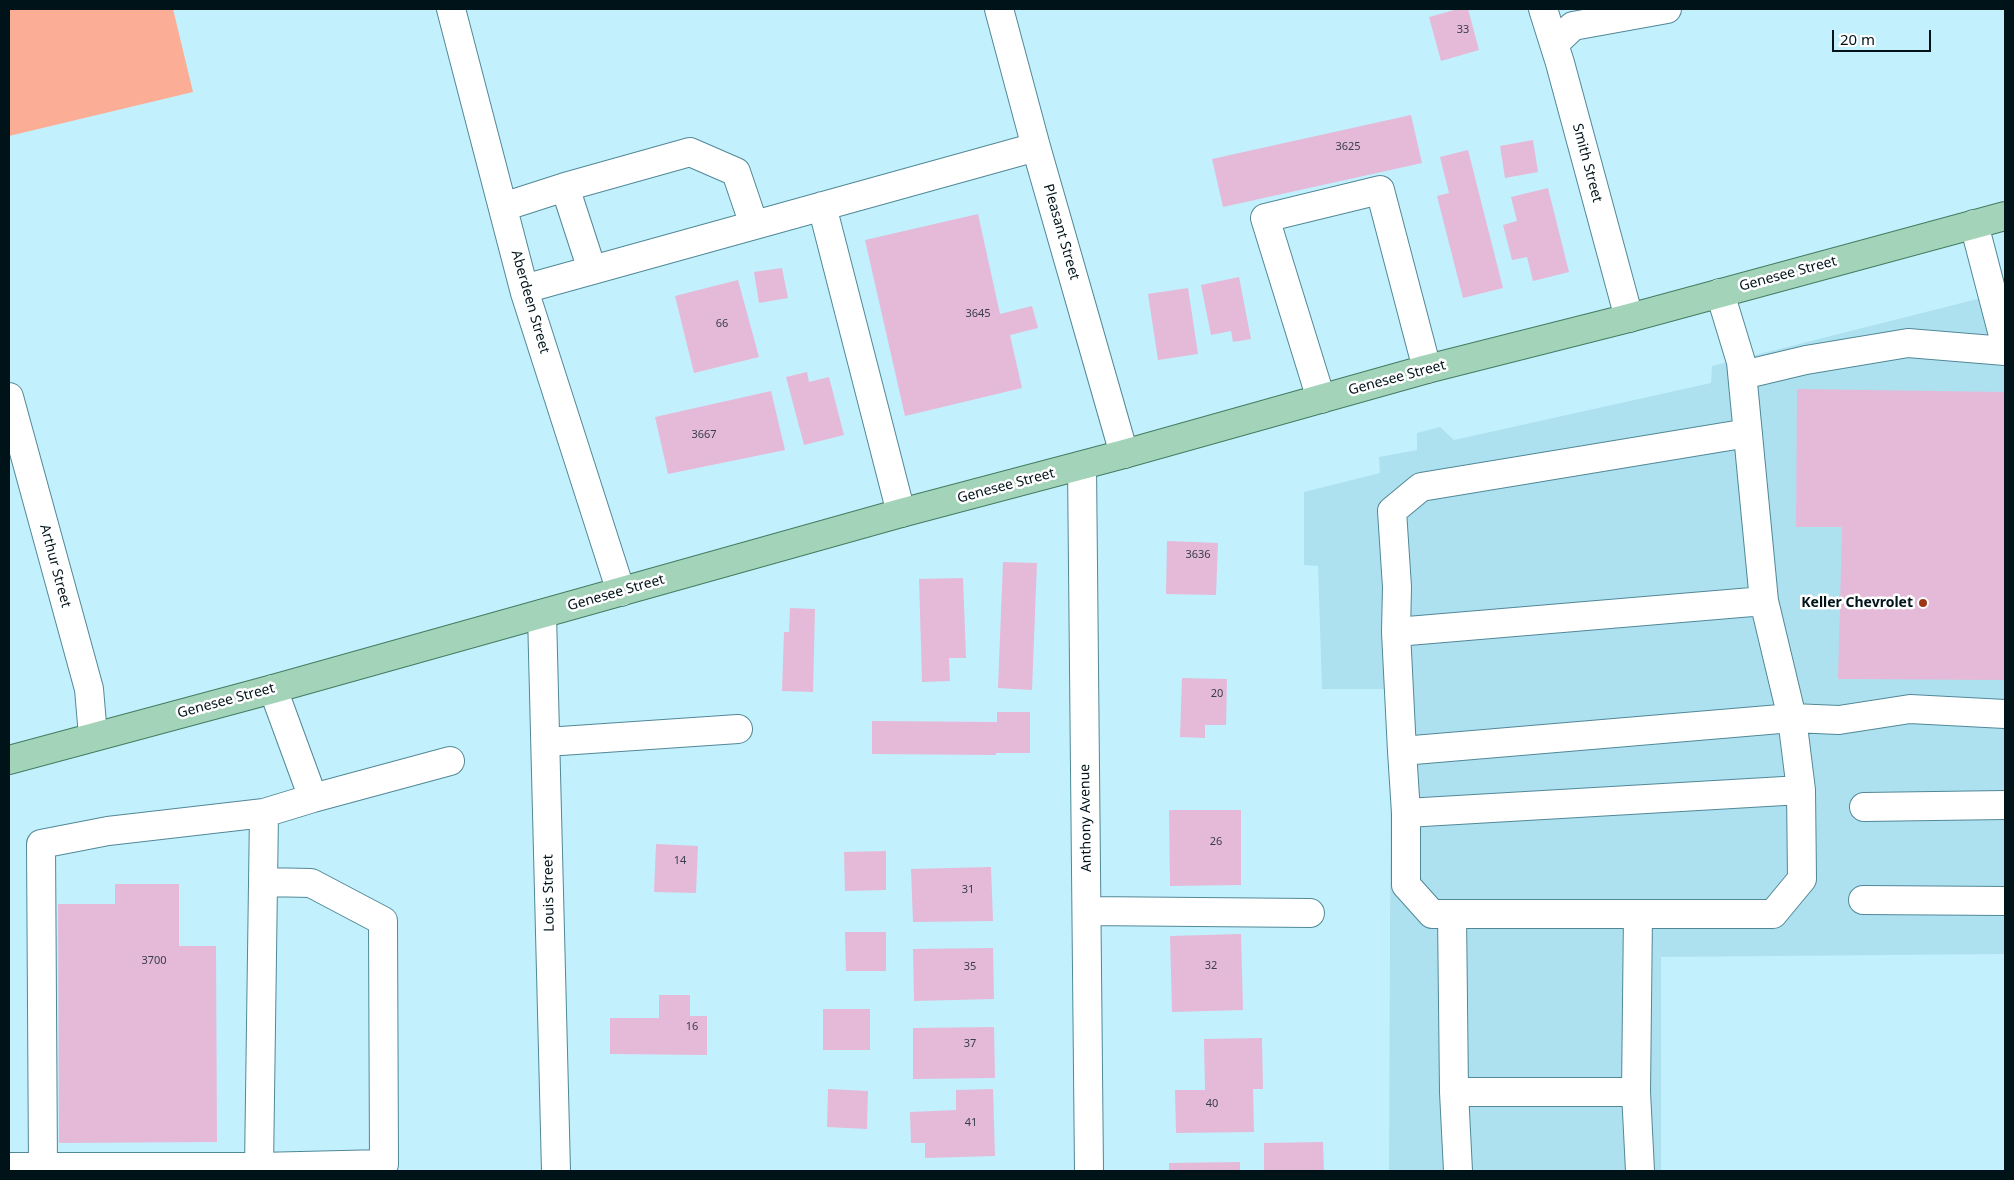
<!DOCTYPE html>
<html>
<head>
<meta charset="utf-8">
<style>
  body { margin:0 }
  #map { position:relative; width:2014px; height:1180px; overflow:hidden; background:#c3f0fd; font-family:"Noto Sans",sans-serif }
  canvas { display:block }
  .frame { position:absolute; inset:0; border:10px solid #001319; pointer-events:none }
  .scale { position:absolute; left:1832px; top:30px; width:99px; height:22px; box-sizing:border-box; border:2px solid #001319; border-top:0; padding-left:6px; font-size:15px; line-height:18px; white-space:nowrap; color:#001319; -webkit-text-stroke:4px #fff; paint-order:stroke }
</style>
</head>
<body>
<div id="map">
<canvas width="2014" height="1180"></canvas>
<div class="frame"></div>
<div class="scale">20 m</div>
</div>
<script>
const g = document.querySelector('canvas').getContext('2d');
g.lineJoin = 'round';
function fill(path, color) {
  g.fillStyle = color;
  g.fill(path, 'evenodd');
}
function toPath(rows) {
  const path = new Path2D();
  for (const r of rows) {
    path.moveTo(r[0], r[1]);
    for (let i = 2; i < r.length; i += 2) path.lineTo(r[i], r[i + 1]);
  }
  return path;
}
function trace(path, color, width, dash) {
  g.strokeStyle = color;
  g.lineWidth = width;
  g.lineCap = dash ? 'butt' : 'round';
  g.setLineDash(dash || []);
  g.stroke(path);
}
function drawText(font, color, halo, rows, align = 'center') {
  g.font = font + ' "Noto Sans",sans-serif';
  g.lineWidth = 5;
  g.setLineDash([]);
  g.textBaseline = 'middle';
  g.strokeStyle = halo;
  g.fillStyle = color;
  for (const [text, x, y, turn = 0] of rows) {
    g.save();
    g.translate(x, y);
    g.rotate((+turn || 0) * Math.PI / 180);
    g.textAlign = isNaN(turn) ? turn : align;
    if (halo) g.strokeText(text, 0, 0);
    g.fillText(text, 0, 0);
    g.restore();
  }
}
const built = toPath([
  [2005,292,2005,954,1661,957,1661,1171,1389,1171,1391,689,1322,689,1318,566,1304,565,1304,492,1380,473,1379,457,1417,450,1417,433,1440,427,1454,440,1711,383,1712,366]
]);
const green = toPath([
  [9,9,173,9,193,92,9,136]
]);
const building = toPath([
  [1458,9,1468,9,1479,50,1441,61,1429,17],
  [1411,115,1422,163,1223,207,1212,159],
  [1533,140,1538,172,1505,178,1500,146],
  [1468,150,1503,288,1463,298,1437,196,1449,193,1440,157],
  [1548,188,1569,272,1533,281,1527,257,1512,260,1503,225,1517,221,1511,197],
  [978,214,1000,314,1032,306,1038,328,1010,335,1022,388,905,416,865,240],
  [782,268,788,298,759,303,754,272],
  [1239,277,1251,339,1233,342,1231,331,1211,335,1201,285],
  [738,280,759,357,694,373,675,296],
  [1188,288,1198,354,1158,360,1148,294],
  [807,372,809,382,829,377,844,435,804,445,786,377],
  [1797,389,2005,392,2005,680,1838,679,1842,527,1796,527],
  [771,391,785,450,668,474,655,417],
  [1167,541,1218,543,1216,595,1166,594],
  [1003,562,1037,563,1032,690,998,688],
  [963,578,966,658,949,658,950,681,922,682,919,579],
  [790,608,815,609,813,692,782,691,784,632,789,632],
  [1182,678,1227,679,1226,725,1205,725,1205,738,1180,737],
  [997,712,1030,712,1030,753,996,753,996,755,872,754,872,721,997,722],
  [1169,810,1241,810,1241,885,1170,886],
  [656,844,698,846,696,893,654,892],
  [886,851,886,890,845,891,844,852],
  [991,867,993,921,913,922,911,869],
  [115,884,179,884,179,946,216,946,217,1142,59,1143,58,904,115,904],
  [845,932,886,932,886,971,846,971],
  [1241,934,1243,1010,1172,1012,1170,936],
  [993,948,994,999,914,1001,913,949],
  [659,995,690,995,690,1016,707,1016,707,1055,610,1054,610,1018,659,1018],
  [823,1009,870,1009,870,1050,823,1050],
  [994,1027,995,1078,913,1079,913,1028],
  [1262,1038,1263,1089,1253,1089,1254,1132,1176,1133,1175,1090,1205,1090,1204,1039],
  [828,1089,868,1091,867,1129,827,1127],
  [993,1089,995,1156,925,1158,925,1143,911,1143,910,1112,956,1110,956,1090],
  [1323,1142,1324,1171,1264,1171,1264,1143],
  [1240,1162,1240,1171,1169,1171,1169,1163]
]);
const minor = toPath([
  [451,9,525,293,621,592],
  [999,9,1036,147,1124,454],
  [1543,9,1560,63,1629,318],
  [1554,44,1573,26,1667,9],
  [565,187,690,152,736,172,754,225],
  [822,206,901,513],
  [503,207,565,187,592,270],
  [1974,224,2005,343],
  [524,289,1036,147],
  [1720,293,1741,362,1764,601,1792,718,1839,720,1910,709,2005,714],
  [1743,375,1806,360,1908,343,2005,351],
  [9,397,89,689,93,736],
  [1321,399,1265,218,1380,190,1427,369],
  [1082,466,1089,1171],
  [542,614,556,1171],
  [1396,632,1764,601],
  [273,689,313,798,450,761],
  [546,742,738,729],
  [1402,751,1792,718,1801,790,1802,879,1773,914,1432,914,1406,885,1406,813,1402,751,1396,632,1397,587,1392,511,1421,487,1748,433],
  [1864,807,2005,805],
  [1406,813,1801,790],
  [1863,900,2005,901],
  [1087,911,1310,913],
  [1452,914,1454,1092],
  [1638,914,1636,1092,1640,1171],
  [9,1167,259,1167,264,813,313,798],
  [43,1167,41,844,108,831,264,813],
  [259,1167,384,1164,383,921,311,883,263,882],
  [1458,1171,1454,1092,1636,1092]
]);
const major = toPath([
  [9,760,273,689,901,513,1124,454,1427,369,1629,318,2005,216]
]);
const markers = [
  [1923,603,5,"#9d3616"]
];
const numberNames = [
  ["33",1463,30],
  ["3625",1348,147],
  ["3645",978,314],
  ["66",722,324],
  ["3667",704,435],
  ["3636",1198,555],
  ["20",1217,694],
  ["26",1216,842],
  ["14",680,861],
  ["31",968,890],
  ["3700",154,961],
  ["32",1211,966],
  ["35",970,967],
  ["16",692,1027],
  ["37",970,1044],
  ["40",1212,1104],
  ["41",971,1123]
];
const streetNames = [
  ["Smith Street",1587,163,75],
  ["Pleasant Street",1061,232,74],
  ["Genesee Street",1788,274,-15],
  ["Aberdeen Street",530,302,74],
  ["Genesee Street",1397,378,-15],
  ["Genesee Street",1006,486,-15],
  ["Arthur Street",55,566,75],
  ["Genesee Street",616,593,-16],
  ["Genesee Street",226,701,-15],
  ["Anthony Avenue",1086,818,-91],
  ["Louis Street",549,893,-91]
];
const poiNames = [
  ["Keller Chevrolet",1913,603]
];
fill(built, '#aee1f0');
fill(green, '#fcad96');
fill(building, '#e4bad8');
trace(minor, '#518897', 30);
trace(major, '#427d61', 30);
trace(minor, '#fff', 28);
trace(major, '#a3d3b8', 28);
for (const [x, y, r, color] of markers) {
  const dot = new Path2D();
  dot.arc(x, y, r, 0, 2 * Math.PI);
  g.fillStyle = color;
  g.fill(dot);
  trace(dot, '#fff', 2);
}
drawText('11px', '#393d49', null, numberNames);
drawText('14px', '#001319', '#fff', streetNames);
drawText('bold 14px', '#001319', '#fff', poiNames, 'right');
</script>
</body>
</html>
